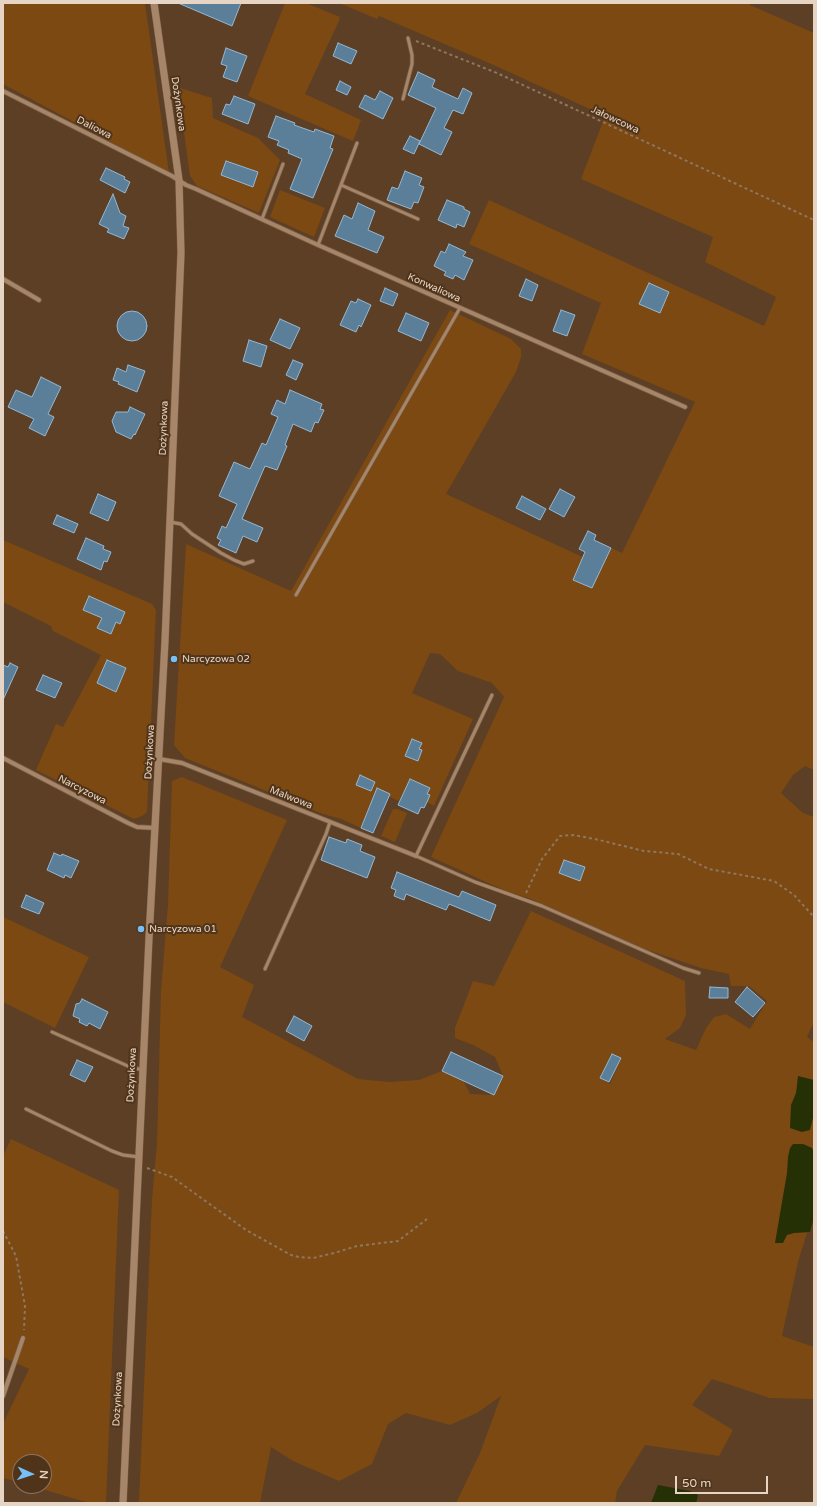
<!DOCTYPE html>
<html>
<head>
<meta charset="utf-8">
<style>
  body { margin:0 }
  #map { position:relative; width:817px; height:1506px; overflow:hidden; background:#5c3f24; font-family:"Varela Round",sans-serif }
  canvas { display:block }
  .frame { position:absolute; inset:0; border:4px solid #e6d4c5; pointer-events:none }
  .north { position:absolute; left:12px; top:1454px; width:40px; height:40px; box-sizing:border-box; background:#50341a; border:1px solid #8c745e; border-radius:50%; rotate:93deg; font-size:11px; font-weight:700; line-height:16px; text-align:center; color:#e6d4c5 }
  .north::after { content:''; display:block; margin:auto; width:14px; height:18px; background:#76c0f7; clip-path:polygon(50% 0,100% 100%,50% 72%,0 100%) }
  .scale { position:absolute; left:675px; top:1476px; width:93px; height:18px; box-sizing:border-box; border:2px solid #e6d4c5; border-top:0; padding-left:5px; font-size:12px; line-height:14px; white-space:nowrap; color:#e6d4c5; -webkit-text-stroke:3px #50341a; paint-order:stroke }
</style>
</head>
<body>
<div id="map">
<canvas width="817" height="1506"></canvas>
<div class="frame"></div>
<div class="north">N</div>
<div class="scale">50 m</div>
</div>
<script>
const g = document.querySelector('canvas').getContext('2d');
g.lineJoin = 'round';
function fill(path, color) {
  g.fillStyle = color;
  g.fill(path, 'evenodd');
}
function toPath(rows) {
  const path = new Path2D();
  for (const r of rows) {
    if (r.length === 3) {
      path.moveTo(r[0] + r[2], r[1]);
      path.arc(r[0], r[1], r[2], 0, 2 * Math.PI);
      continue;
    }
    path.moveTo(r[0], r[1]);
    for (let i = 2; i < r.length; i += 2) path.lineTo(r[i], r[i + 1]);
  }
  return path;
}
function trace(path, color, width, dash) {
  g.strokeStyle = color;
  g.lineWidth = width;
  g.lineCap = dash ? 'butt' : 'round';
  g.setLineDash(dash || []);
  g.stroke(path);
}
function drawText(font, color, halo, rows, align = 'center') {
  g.font = font + ' "Varela Round",sans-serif';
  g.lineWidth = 4;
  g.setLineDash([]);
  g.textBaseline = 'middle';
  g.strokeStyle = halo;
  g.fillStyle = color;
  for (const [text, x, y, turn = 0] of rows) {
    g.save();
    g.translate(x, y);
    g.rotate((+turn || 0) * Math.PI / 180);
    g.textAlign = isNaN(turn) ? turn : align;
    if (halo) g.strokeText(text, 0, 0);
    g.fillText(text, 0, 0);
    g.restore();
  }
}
const green = toPath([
  [3,3,145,3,169,173,3,84],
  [285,3,306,3,340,17,338,23,305,94,361,120,353,141,248,96],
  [339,3,750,3,750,5,814,33,814,770,805,766,793,775,781,793,803,813,814,817,814,1022,807,1037,814,1042,814,1211,798,1262,782,1336,814,1347,814,1399,770,1398,712,1379,692,1405,733,1430,719,1456,645,1445,617,1491,615,1503,456,1503,480,1453,501,1396,477,1413,450,1425,406,1413,388,1424,372,1464,339,1481,293,1461,271,1447,260,1503,139,1503,152,1199,157,1143,161,991,168,904,172,781,182,777,287,820,220,967,254,985,242,1017,358,1079,390,1082,419,1080,442,1071,462,1078,470,1094,494,1095,503,1076,495,1057,473,1045,455,1038,455,1028,473,981,494,986,531,911,685,981,686,1015,680,1028,665,1039,696,1050,706,1028,714,1017,726,1014,750,1029,767,1001,749,986,731,986,729,974,701,968,630,944,531,899,506,891,431,857,504,697,492,683,458,671,440,654,430,653,412,693,473,719,434,806,427,802,427,794,430,788,410,779,399,801,385,795,372,801,361,828,341,819,323,814,185,758,174,745,186,544,291,591,450,310,511,339,521,349,521,357,516,372,446,494,602,566,611,548,622,553,695,402,582,354,601,303,469,244,489,200,764,326,776,297,705,262,713,237,581,179,605,116,496,66,379,16,377,19],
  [611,1054,621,1058,622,1056,610,1084,600,1078],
  [180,88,212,98,213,118,258,138,280,160,259,213,197,186,190,176,178,89],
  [280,190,325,208,314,237,270,217],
  [3,540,152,604,156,610,147,812,142,816,134,819,36,770,56,724,63,727,101,655,53,631,51,626,3,602],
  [393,809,397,809,407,813,395,842,381,836],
  [3,917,89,957,55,1028,3,1002],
  [11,1139,119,1190,106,1503,89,1503,32,1486,44,1486,44,1462,20,1462,20,1482,3,1478,3,1424,29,1369,3,1357,3,1156]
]);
const water = toPath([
  [798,1076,814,1080,814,1114,810,1130,802,1132,790,1128,791,1105,796,1093],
  [793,1144,803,1144,812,1148,814,1153,814,1217,810,1232,794,1233,787,1235,783,1243,775,1243,787,1173,788,1157,790,1148],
  [658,1485,690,1491,698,1495,696,1503,651,1503]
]);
const building = toPath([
  [178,3,241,3,232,26,178,3],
  [338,43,357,51,351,64,333,56,338,43],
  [226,48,247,56,237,82,223,77,227,66,221,64,226,48],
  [418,72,435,80,432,87,458,99,463,88,472,93,463,114,453,110,444,128,452,132,441,155,419,144,436,108,408,95,418,72],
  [340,81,351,87,347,95,336,90,340,81],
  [380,91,393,98,383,119,359,107,365,95,375,100,380,91],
  [234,96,255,104,248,124,222,114,226,104,230,105,234,96],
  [276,116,295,123,294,125,314,132,315,129,334,136,330,148,333,149,313,198,290,189,302,159,288,153,289,150,277,145,279,141,268,137,276,116],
  [410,136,420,141,414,154,403,149,410,136],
  [226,161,258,172,253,187,221,175,226,161],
  [106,168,125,177,124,179,130,182,125,193,100,180,106,168],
  [405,171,422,178,419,185,424,187,418,203,414,202,411,209,387,200,392,187,398,189,405,171],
  [113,194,120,213,126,216,123,226,129,228,124,239,107,232,109,229,99,224,113,194],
  [447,200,464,207,464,209,470,212,464,227,457,224,456,228,438,220,447,200],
  [358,203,375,211,368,230,384,237,377,253,335,236,344,215,352,219,358,203],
  [449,244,466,252,463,256,473,260,464,280,455,275,453,279,444,275,446,272,434,266,441,251,445,253,449,244],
  [526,279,538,285,532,301,519,296,526,279],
  [649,283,669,292,660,313,639,304,649,283],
  [385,288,398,294,393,306,380,301,385,288],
  [358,299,371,305,361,327,359,325,356,332,340,325,351,301,356,303,358,299],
  [561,310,575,315,567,336,553,331,561,310],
  [132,326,15],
  [406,313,429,323,421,341,398,331,406,313],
  [280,319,300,328,290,349,270,340,280,319],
  [249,340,267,346,261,367,243,361,249,340],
  [293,360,303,364,296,380,286,375,293,360],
  [128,365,145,371,137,392,118,384,119,382,113,380,117,368,126,372,128,365],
  [41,377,61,387,48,414,54,417,45,436,29,428,34,419,8,407,16,390,32,397,41,377],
  [290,390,322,404,320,409,324,410,318,423,315,422,311,432,293,424,285,445,287,446,277,470,265,466,242,519,263,528,257,542,243,536,236,553,218,545,221,540,217,538,222,526,226,528,237,504,219,496,234,462,250,469,262,443,266,445,278,417,271,414,277,400,285,404,290,390],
  [130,407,145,414,135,435,134,434,131,439,116,432,112,421,116,412,128,412,130,407],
  [560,489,575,497,564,517,549,509,560,489],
  [98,494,116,502,108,521,90,513,98,494],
  [522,496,546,509,540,520,516,508,522,496],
  [57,515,78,524,74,533,53,524,57,515],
  [588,531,596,535,594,540,611,548,592,588,573,580,585,552,579,549,588,531],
  [86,538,104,546,103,549,111,552,107,562,104,561,101,570,77,559,86,538],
  [89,596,125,612,120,624,116,622,111,634,97,628,102,618,83,610,89,596],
  [107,660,126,668,116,692,97,683,107,660],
  [10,663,18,667,3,700,3,665,8,667,10,663],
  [43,675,62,683,55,698,36,690,43,675],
  [412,739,422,743,419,749,422,750,418,761,405,756,412,739],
  [360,775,375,782,371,791,356,785,360,775],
  [410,779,430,788,427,794,430,795,427,802,424,808,421,807,418,814,398,805,410,779],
  [377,788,390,794,373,833,361,828,377,788],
  [329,837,346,843,347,839,362,845,360,851,375,857,367,878,321,860,329,837],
  [54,853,61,856,62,854,79,861,71,878,65,875,64,878,47,870,54,853],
  [564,860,585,867,580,881,559,873,564,860],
  [397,872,459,897,462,891,496,905,490,921,449,904,446,910,406,894,404,900,394,896,396,890,391,888,397,872],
  [26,895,44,903,39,914,21,907,26,895],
  [710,987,728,988,728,998,709,998,710,987],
  [747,987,765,1003,753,1017,735,1002,747,987],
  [82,999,108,1012,100,1029,89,1023,87,1026,79,1022,80,1019,73,1016,76,1004,80,1003,82,999],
  [294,1016,312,1026,304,1041,286,1031,294,1016],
  [451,1052,503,1076,494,1095,442,1071,451,1052],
  [612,1054,621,1058,609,1082,600,1078,612,1054],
  [77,1060,93,1067,85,1082,70,1075,77,1060]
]);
const path = toPath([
  [416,41,497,73,814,220],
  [526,893,542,859,560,836,573,835,595,839,644,851,678,854,709,869,774,881,794,895,814,917],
  [147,1168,172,1177,246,1230,291,1255,299,1257,313,1258,334,1253,357,1246,398,1241,427,1219],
  [3,1231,16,1256,25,1306,24,1330]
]);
const service = toPath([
  [403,99,412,64,412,55,408,38],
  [341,185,418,219],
  [262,219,283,164],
  [318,245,357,143],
  [170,522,181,524,192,534,221,553,234,560,244,564,253,561],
  [296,595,460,308],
  [492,695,416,856,475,882,542,906,683,968,699,973],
  [265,969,326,834,330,822],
  [52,1032,130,1067,143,1070],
  [26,1109,112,1151,123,1155,139,1157]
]);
const minor = toPath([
  [3,91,172,176,186,185,196,189,318,245,685,407],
  [3,279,39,300],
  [3,758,128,823,137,827,156,828],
  [159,759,182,763,416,856],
  [3,1396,23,1338]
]);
const tertiary = toPath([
  [123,1503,149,938,165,641,181,253,179,180,154,3]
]);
const markers = [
  [174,659,4,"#76c0f7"],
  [141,929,4,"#76c0f7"]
];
const streetNames = [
  ["Dożynkowa",178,104,82],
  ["Jałowcowa",615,120,25],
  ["Daliowa",94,128,27],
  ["Konwaliowa",434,288,24],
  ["Dożynkowa",164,428,-88],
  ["Dożynkowa",150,752,-87],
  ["Narcyzowa",82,790,27],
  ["Malwowa",291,798,22],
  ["Dożynkowa",132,1075,-87],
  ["Dożynkowa",118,1399,-87]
];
const poiNames = [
  ["Narcyzowa 02",182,659],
  ["Narcyzowa 01",149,929]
];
fill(green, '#7c4912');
fill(water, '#253004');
fill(building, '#5c7f99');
trace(building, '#94b8d5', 1);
trace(service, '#755d45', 4.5);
trace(minor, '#755d45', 5.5);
trace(tertiary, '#755d45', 8);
trace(path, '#8f765f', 2, [3, 3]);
trace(service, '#a68569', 3);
trace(minor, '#a68569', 4);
trace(tertiary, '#a68569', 7);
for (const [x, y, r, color] of markers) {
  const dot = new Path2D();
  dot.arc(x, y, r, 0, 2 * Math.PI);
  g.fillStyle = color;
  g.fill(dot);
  trace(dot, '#50341a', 1.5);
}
drawText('10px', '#e6d4c5', '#50341a', streetNames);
drawText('10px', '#e6d4c5', '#50341a', poiNames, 'left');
</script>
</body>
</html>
